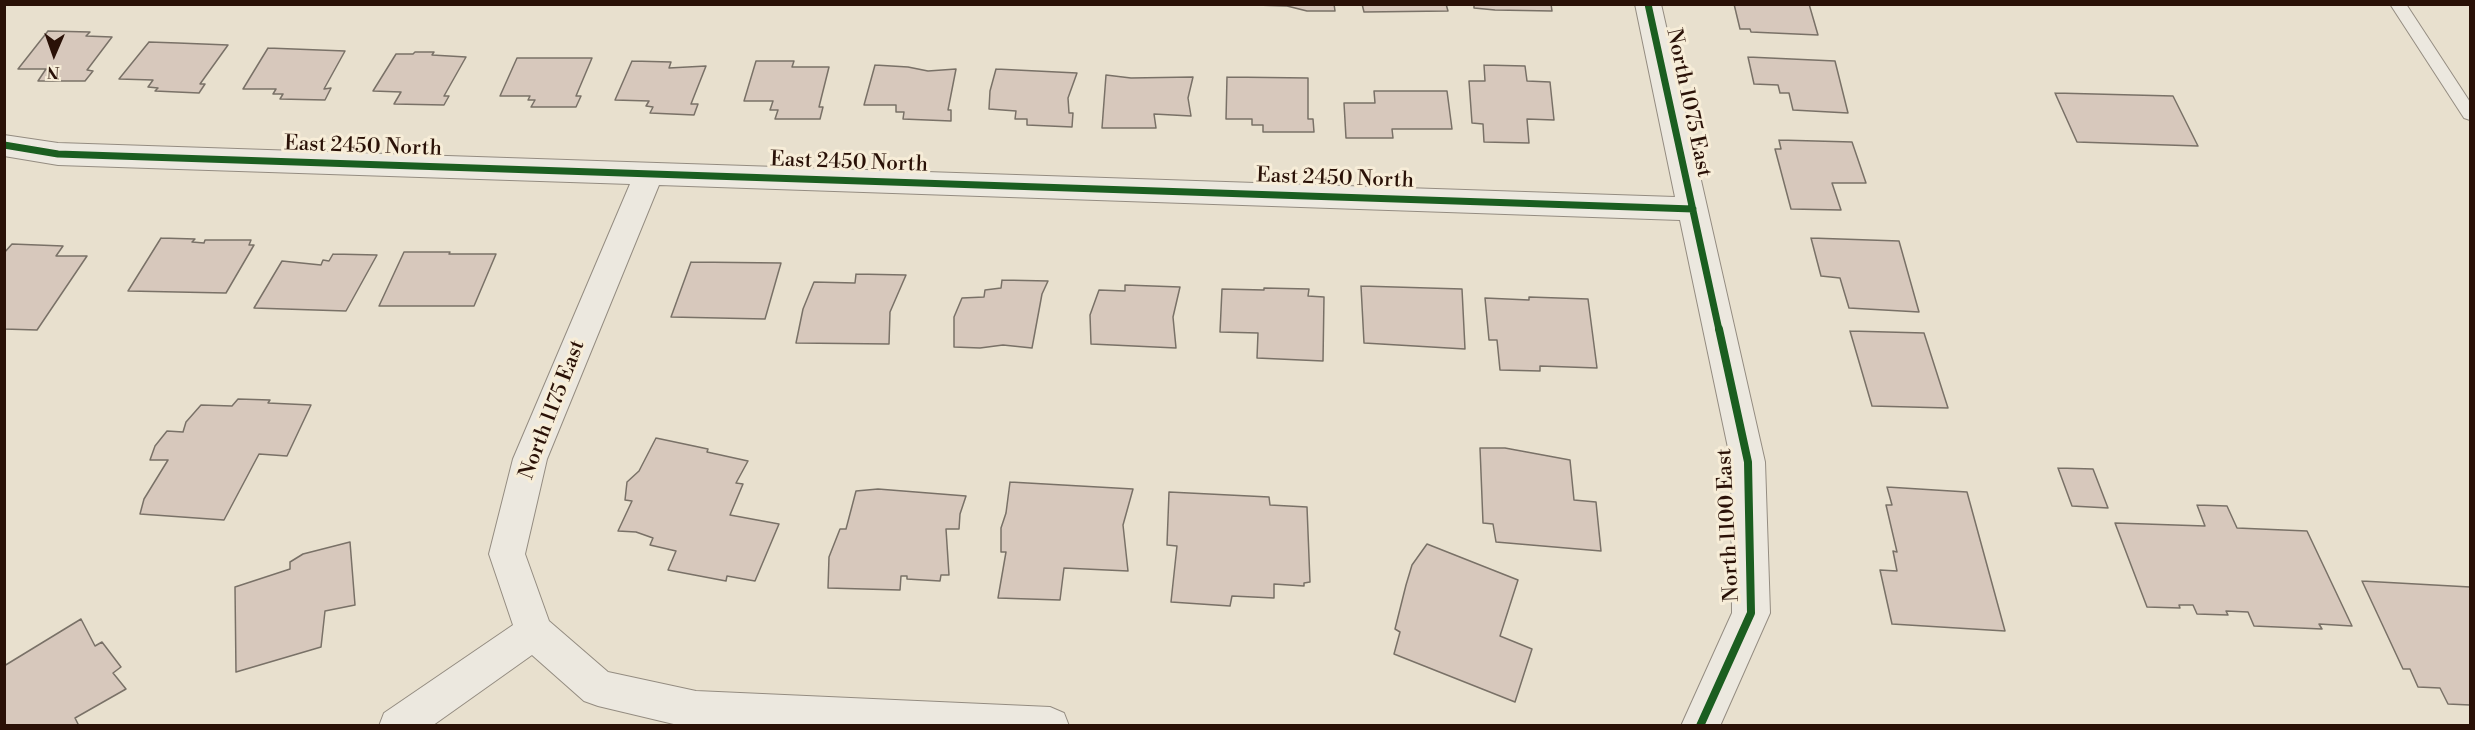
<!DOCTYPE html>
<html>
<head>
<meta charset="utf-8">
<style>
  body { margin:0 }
  #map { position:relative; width:2475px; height:730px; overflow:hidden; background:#e8e0ce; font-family:"Libre Bodoni",serif }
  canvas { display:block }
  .frame { position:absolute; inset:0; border:6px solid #2a1107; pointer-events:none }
  .north { position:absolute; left:24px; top:24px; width:60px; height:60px; -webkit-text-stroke:4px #f7edd8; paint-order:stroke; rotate:182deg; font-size:16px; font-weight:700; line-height:24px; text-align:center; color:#2a1107 }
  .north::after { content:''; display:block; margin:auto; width:21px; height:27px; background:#2a1107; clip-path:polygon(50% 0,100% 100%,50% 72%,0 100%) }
</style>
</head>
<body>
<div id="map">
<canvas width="2475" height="730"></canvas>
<div class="frame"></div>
<div class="north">N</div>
</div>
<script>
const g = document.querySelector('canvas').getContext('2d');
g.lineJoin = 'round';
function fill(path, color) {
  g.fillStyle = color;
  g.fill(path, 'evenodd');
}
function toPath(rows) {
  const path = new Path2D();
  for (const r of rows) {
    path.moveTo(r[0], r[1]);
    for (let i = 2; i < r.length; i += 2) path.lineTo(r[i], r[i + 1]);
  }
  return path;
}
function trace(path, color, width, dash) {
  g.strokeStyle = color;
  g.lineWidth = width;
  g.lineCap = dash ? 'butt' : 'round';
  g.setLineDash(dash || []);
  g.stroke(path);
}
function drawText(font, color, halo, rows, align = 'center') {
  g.font = font + ' "Libre Bodoni",serif';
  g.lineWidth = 6;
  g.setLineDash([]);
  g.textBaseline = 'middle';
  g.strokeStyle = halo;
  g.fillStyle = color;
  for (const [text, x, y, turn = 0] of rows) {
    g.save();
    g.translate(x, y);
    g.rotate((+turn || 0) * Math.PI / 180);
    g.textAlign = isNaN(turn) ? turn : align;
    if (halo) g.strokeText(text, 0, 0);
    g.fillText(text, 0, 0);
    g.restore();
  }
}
const building = toPath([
  [1334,4,1335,11,1307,11,1287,6,1255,5,1334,4],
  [1362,4,1446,4,1448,11,1364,12,1362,4],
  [1474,4,1551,4,1552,11,1495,10,1474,8,1474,4],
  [1734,4,1809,4,1818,35,1751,32,1750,29,1740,29,1734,4],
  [48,31,90,32,86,36,112,37,87,70,93,71,85,81,38,81,46,69,18,69,48,31],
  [149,42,178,43,228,45,200,84,205,84,199,93,155,91,158,88,148,87,153,80,119,79,149,42],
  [268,48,345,51,324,89,331,88,325,100,280,99,283,94,273,94,276,89,243,89,268,48],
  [415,52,434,52,432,55,466,57,444,96,449,96,444,105,394,104,401,92,373,91,396,54,413,54,415,52],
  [1748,57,1835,61,1848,113,1793,110,1789,93,1780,93,1778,85,1754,84,1748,57],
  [517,58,592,58,576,96,581,96,576,107,531,107,535,100,528,100,530,96,500,96,517,58],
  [632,61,671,62,669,68,706,66,691,104,698,104,694,115,650,113,653,107,646,106,649,101,615,100,632,61],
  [756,61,794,61,792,67,829,67,819,107,823,107,820,119,775,119,778,110,770,110,773,101,744,101,756,61],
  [875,65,908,67,928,71,956,69,948,110,951,110,951,121,903,119,904,112,896,112,896,105,864,105,875,65],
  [1484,65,1525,66,1527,81,1550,82,1554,120,1527,119,1529,143,1484,142,1483,124,1472,123,1469,81,1485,81,1484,65],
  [996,69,1077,73,1068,98,1069,113,1073,113,1072,127,1027,125,1027,119,1015,119,1016,111,989,109,990,91,996,69],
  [1106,75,1131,78,1193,77,1188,98,1191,116,1154,114,1156,128,1102,128,1106,75],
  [1227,77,1308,78,1308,119,1313,119,1314,132,1263,132,1263,125,1252,125,1252,119,1226,119,1227,77],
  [1374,91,1447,91,1452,129,1392,129,1393,138,1346,138,1344,103,1375,103,1374,91],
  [2055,93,2173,96,2198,146,2077,142,2055,93],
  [1779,140,1852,142,1866,183,1832,183,1841,210,1791,209,1775,149,1781,149,1779,140],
  [161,238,195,239,192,242,204,243,205,240,251,240,249,245,254,245,226,293,128,291,161,238],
  [1811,238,1899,241,1919,312,1849,308,1840,278,1821,276,1811,238],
  [12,244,63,246,56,256,87,256,37,330,4,329,4,253,12,244],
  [404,252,450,252,449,254,496,254,474,306,379,306,404,252],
  [333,254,377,255,346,311,254,308,282,261,321,265,323,260,329,261,333,254],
  [691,262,781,263,765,319,671,317,691,262],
  [856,274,906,275,890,312,889,344,796,343,803,309,814,282,855,283,856,274],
  [1002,280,1048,281,1042,294,1032,348,1003,345,980,348,954,347,954,317,962,298,984,297,985,290,1001,288,1002,280],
  [1125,285,1180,287,1173,317,1176,348,1091,344,1090,315,1099,290,1125,291,1125,285],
  [1361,286,1462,289,1465,349,1364,343,1361,286],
  [1264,288,1309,289,1308,296,1324,297,1323,361,1257,358,1258,333,1220,332,1222,289,1264,290,1264,288],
  [1529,297,1588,299,1597,368,1540,366,1540,371,1500,370,1497,340,1489,340,1485,298,1529,300,1529,297],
  [1850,331,1924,333,1948,408,1872,406,1850,331],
  [238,399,270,400,268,403,311,405,287,456,259,454,224,520,140,514,144,499,168,460,150,460,155,446,167,431,183,432,186,422,201,405,232,406,238,399],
  [656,438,708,449,707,452,748,461,736,483,743,484,730,515,779,524,755,581,727,576,726,581,668,570,676,551,650,545,653,538,636,532,618,531,632,501,625,500,627,482,639,471,656,438],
  [1480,448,1505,448,1570,460,1574,500,1596,502,1601,551,1496,542,1493,524,1483,523,1480,448],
  [2058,468,2093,469,2108,508,2072,506,2058,468],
  [1010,482,1133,489,1123,525,1128,571,1064,568,1060,600,998,598,1006,552,1001,552,1001,528,1006,513,1010,482],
  [1887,487,1967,492,2005,631,1892,624,1880,570,1897,571,1893,551,1897,552,1886,505,1892,505,1887,487],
  [878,489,966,496,960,514,959,529,946,529,949,575,941,575,940,581,907,579,907,576,901,576,900,590,828,588,829,557,840,529,846,529,856,491,878,489],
  [1169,492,1269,497,1270,505,1307,507,1310,582,1304,583,1304,586,1274,584,1274,598,1232,596,1230,606,1171,602,1177,546,1167,545,1169,492],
  [2197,505,2227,506,2237,528,2307,531,2352,626,2319,624,2322,629,2254,626,2248,612,2226,611,2228,615,2197,614,2193,605,2179,605,2180,608,2147,607,2115,523,2205,526,2197,505],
  [350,542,355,605,325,611,321,647,236,672,235,587,290,569,290,562,303,554,350,542],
  [1427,544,1518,580,1500,636,1532,649,1515,702,1394,654,1400,632,1395,629,1406,585,1412,565,1427,544],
  [2362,581,2470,587,2470,705,2448,704,2440,688,2418,687,2410,669,2403,669,2362,581],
  [81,619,95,646,102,642,121,667,113,673,126,689,75,718,79,726,4,726,4,666,81,619]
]);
const lane = toPath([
  [2390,4,2406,4,2470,102,2470,120,2464,118,2390,4]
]);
const street = toPath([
  [1635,4,1661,4,1765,462,1770,613,1720,726,1681,726,1732,613,1731,462,1680,220,659,185,547,459,525,554,549,621,608,672,696,691,1050,707,1064,713,1069,726,682,726,598,706,584,701,532,655,432,726,379,726,384,713,513,625,489,554,513,459,630,184,58,165,4,156,4,135,58,143,1675,197,1635,4]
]);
const cyclewayFar1 = toPath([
  [1648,4,1719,330],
  [4,145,58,154,1693,209]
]);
const cycleway = toPath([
  [1700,726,1751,613,1748,462,1719,329]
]);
const streetNames = [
  ["North 1075 East",1688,103,78],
  ["East 2450 North",363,147,2],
  ["East 2450 North",849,163,2],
  ["East 2450 North",1335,179,2],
  ["North 1175 East",553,410,-69],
  ["North 1100 East",1729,525,-93]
];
fill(building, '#d7c8bc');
trace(building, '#797167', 1.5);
trace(lane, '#948c81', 2);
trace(street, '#948c81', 2);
fill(lane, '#ece8df');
fill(street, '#ece8df');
trace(cyclewayFar1, '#1b5e20', 7);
trace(cycleway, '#1b5e20', 8);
drawText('21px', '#2a1107', '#f7edd8', streetNames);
</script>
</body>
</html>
